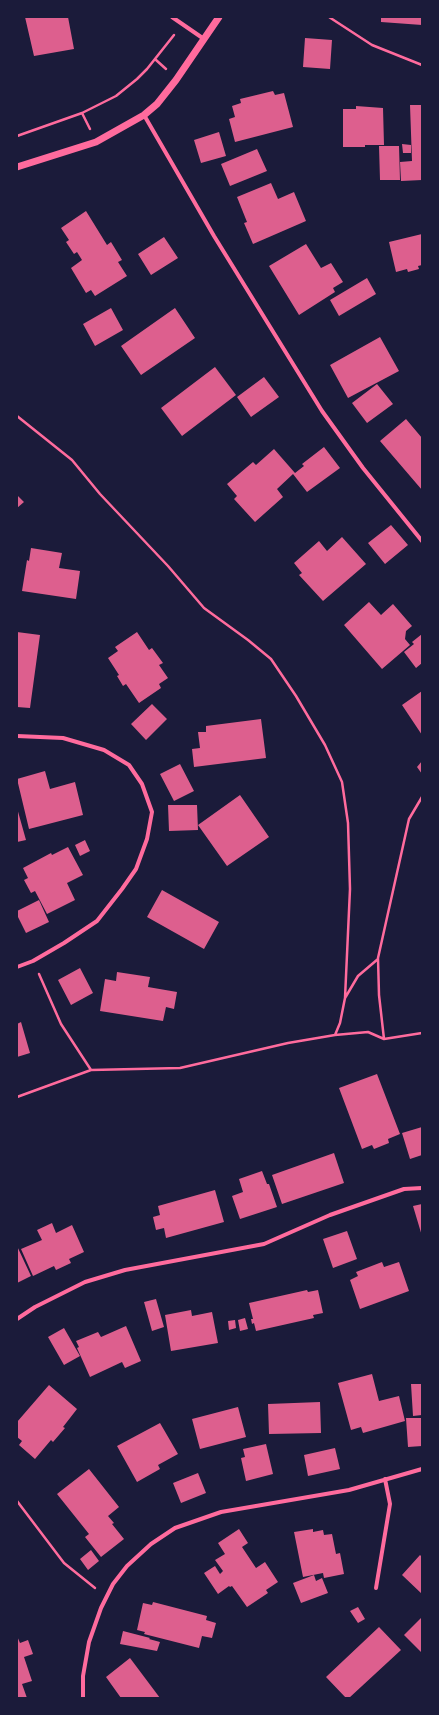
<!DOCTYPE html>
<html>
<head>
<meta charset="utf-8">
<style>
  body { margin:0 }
  #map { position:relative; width:439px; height:1715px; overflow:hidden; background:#1b1b3a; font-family:"Fira Sans Condensed",sans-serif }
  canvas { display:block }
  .frame { position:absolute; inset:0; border:18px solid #1b1b3a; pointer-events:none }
</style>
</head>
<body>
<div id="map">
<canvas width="439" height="1715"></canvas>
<div class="frame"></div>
</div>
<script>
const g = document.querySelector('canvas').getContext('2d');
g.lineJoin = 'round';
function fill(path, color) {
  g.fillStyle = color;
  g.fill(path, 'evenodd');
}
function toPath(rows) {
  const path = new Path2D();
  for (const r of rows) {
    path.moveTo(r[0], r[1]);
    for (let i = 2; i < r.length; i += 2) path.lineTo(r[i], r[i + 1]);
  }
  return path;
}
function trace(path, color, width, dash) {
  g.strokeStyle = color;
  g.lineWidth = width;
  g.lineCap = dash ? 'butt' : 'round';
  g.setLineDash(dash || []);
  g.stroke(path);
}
const building = toPath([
  [25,17,68,17,74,49,34,56],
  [381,17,422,17,422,25,381,22],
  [305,38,332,40,330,69,303,67],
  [273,91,275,95,284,93,293,127,235,142,229,119,235,117,232,106,241,103,240,99],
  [410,105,422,105,422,180,401,181,400,162,412,161],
  [356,106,383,108,384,145,365,145,365,147,343,147,343,109,356,109],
  [219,132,226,156,201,163,194,140],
  [402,144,411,145,411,153,403,153],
  [379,146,399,146,400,180,380,180],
  [257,149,267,171,230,186,221,164],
  [271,183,278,199,294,192,306,221,253,244,244,223,247,222,237,197],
  [86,211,107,245,111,242,122,260,118,262,127,276,95,296,91,290,86,293,71,268,82,260,77,252,74,254,66,242,69,240,61,228],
  [422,234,422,265,418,266,419,269,408,272,407,269,396,272,389,242],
  [164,237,178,258,151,275,138,254],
  [306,244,321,268,331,263,343,282,333,288,335,292,299,315,269,266],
  [367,278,376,294,339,316,330,300],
  [111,308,123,330,95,346,83,324],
  [175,308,195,338,141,375,121,346],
  [380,337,399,371,348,398,330,365],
  [215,367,236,395,182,436,161,408],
  [264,377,279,397,251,417,237,397],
  [377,384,393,404,367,423,352,403],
  [406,419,422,438,422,490,380,441],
  [324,447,340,468,307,492,293,474,277,489,283,497,255,522,234,499,237,496,227,484,253,462,256,465,274,449,295,473,304,466,302,464],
  [17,495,24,502,17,508],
  [391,525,408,545,385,564,368,543],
  [342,537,366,564,323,601,299,575,302,573,294,563,319,541,327,551],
  [31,548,62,553,59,568,80,571,76,599,22,591,27,560,29,561],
  [369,602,381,615,393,604,412,626,406,631,405,639,410,645,382,669,344,625],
  [17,632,40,635,30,708,17,707],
  [137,632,149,650,152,648,163,663,159,665,168,678,159,684,161,688,139,703,126,684,123,686,117,676,119,675,108,658,118,651,115,647],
  [422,634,422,663,416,668,404,652,414,644,412,642],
  [422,691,422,735,402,705],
  [152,704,167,719,146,740,131,724],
  [261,719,266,758,194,767,192,749,200,748,198,732,206,732,206,726],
  [422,761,422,774,417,767],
  [180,764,194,791,174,801,160,774],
  [45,771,50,789,75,782,83,815,29,829,17,779],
  [240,795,269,837,227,866,198,825],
  [168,805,197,805,198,830,169,831],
  [17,808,26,840,17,842],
  [85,840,90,851,80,856,75,845],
  [68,847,83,875,67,883,75,900,47,914,35,891,31,893,24,880,28,878,23,868,51,853,52,855],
  [162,890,219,922,204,949,147,917],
  [39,900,49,922,26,933,17,915,17,911],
  [80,968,93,993,71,1005,58,980],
  [117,972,150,977,148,987,177,992,174,1009,166,1007,163,1021,100,1011,105,979,116,981],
  [21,1022,30,1053,17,1057,17,1024],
  [377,1074,400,1134,388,1139,389,1143,374,1149,372,1145,362,1149,339,1088],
  [422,1127,422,1155,410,1159,402,1133],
  [334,1153,344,1183,282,1204,272,1175],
  [262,1171,267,1184,269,1184,277,1207,240,1219,232,1196,243,1192,239,1179],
  [215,1190,224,1222,166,1238,164,1228,156,1230,153,1217,160,1215,158,1206],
  [422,1204,422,1236,413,1206],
  [52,1223,56,1233,72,1225,84,1252,69,1259,71,1263,56,1270,54,1266,33,1276,21,1249,42,1240,37,1230],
  [347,1231,357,1259,333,1268,323,1239],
  [17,1246,31,1276,17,1283],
  [382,1262,384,1267,399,1262,409,1291,360,1309,350,1280,358,1276,356,1272],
  [307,1290,308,1292,318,1290,323,1313,313,1315,314,1318,256,1331,254,1323,252,1324,251,1319,253,1319,249,1303],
  [156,1299,164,1327,152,1331,144,1302],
  [191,1310,192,1316,212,1312,218,1343,171,1351,165,1315],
  [245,1318,248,1329,240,1331,238,1320],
  [235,1320,236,1328,229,1330,228,1321],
  [126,1326,141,1361,125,1368,122,1362,90,1377,77,1348,79,1347,76,1341,98,1332,101,1337],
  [64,1328,80,1356,64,1365,48,1337],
  [372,1374,379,1401,399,1396,405,1421,363,1433,361,1427,351,1430,338,1383],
  [411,1384,422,1384,422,1415,413,1416],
  [49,1385,77,1409,63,1427,65,1428,53,1442,51,1440,35,1459,19,1445,22,1441,17,1437,17,1422],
  [320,1402,321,1433,269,1434,268,1404],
  [238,1407,246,1437,200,1449,192,1419],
  [406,1418,422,1418,422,1446,408,1447],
  [160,1423,178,1454,158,1465,160,1469,137,1482,117,1446],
  [266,1444,273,1474,246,1481,241,1458,245,1457,243,1449],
  [335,1448,340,1469,308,1476,304,1455],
  [89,1469,119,1507,108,1516,114,1523,112,1524,124,1539,101,1557,85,1537,89,1534,57,1494],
  [198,1473,206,1493,181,1503,173,1483],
  [239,1529,248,1543,242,1547,256,1568,265,1562,278,1582,266,1590,268,1593,247,1607,232,1586,230,1587,229,1586,218,1594,204,1573,215,1566,220,1574,223,1571,215,1560,225,1554,218,1543],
  [313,1529,313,1532,323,1530,324,1535,332,1534,336,1554,340,1553,344,1574,324,1578,323,1573,303,1577,294,1532],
  [91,1550,99,1561,88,1570,80,1559],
  [420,1555,422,1557,422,1594,402,1575],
  [314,1575,316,1581,322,1578,328,1593,301,1603,293,1583],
  [153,1602,207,1616,206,1620,216,1623,212,1638,202,1636,199,1648,144,1634,145,1632,137,1630,143,1603,152,1605],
  [358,1607,365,1619,358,1623,350,1611],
  [422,1617,422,1653,404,1635],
  [379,1627,401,1650,349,1698,346,1698,326,1677],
  [123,1631,150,1638,149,1639,160,1642,157,1651,120,1644],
  [17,1636,20,1643,28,1640,33,1654,24,1657,32,1681,22,1684,27,1698,17,1698],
  [130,1658,160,1698,121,1698,106,1677]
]);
const path = toPath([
  [329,17,372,45,422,65],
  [156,60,166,69],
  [82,113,90,129],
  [17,136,82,113,116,96,137,79,147,69,174,35],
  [17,416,72,460,100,494,168,566,204,608,248,640,271,659,296,696,325,745,342,782,348,823,350,889,345,998],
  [39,974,61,1024,91,1070],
  [335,1035,340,1023,345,998,358,976,378,959],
  [384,1039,379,995,378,958,409,819,422,797],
  [17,1097,91,1070,180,1068,288,1043,335,1035,368,1032,384,1039,422,1033],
  [17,1501,64,1563,95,1588]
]);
const minor = toPath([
  [172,17,204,39],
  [144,115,214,236,322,411,363,468,422,541],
  [17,736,63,738,104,750,129,765,142,784,152,812,147,839,136,869,122,889,97,921,64,943,33,961,17,967],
  [17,1319,35,1307,85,1282,125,1270,264,1244,330,1215,404,1189,422,1188],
  [376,1588,390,1504,385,1479],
  [83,1698,83,1676,89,1642,101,1608,113,1584,127,1566,151,1544,175,1528,221,1512,349,1490,422,1469]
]);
const tertiary = toPath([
  [17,167,96,142,144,115,157,104,176,80,219,17]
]);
fill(building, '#dd5f8e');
trace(path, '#ff6b9d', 2.5);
trace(minor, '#ff6b9d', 4);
trace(tertiary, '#ff6b9d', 7);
</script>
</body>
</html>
